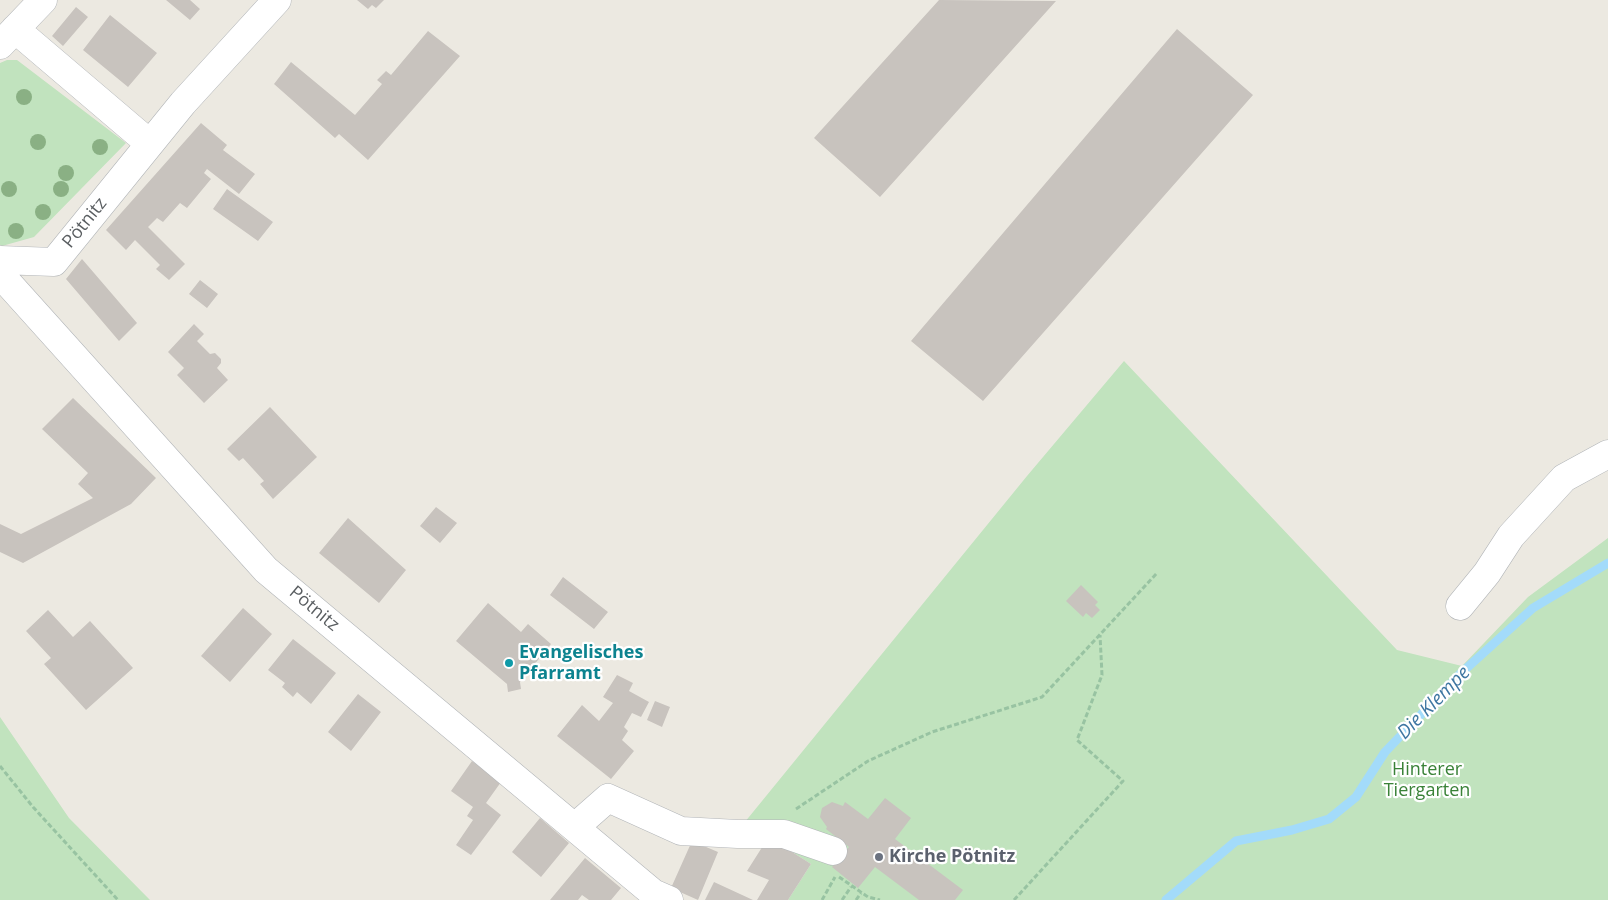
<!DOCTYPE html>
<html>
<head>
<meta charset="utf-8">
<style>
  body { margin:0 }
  canvas { display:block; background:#ece9e1 }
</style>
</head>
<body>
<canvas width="1608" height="900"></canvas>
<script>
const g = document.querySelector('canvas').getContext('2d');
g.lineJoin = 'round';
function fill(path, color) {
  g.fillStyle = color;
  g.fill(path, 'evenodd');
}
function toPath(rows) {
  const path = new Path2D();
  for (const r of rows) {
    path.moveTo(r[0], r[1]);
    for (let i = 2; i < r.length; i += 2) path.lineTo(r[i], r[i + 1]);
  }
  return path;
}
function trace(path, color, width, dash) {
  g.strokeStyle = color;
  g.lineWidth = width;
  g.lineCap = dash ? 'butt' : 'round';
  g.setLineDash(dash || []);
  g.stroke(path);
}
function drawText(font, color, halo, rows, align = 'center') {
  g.font = font + ' "Open Sans",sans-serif';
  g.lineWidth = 4.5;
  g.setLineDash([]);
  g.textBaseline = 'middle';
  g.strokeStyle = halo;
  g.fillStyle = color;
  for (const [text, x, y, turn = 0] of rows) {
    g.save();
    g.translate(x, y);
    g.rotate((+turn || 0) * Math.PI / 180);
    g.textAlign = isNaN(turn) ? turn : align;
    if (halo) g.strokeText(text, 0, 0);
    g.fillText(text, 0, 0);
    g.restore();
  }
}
const green = toPath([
  [7,60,17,60,126,143,34,237,2,246,0,245,0,63],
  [1124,361,1397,650,1462,666,1528,597,1608,538,1608,900,788,900,811,864,789,850,740,828,1027,476],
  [0,717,69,818,150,900,0,900]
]);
const stream = toPath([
  [1166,900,1236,841,1292,830,1329,819,1356,797,1385,752,1459,675,1533,608,1608,563]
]);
const building = toPath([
  [166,0,190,0,200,9,190,20],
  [357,0,384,0,376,8,372,5,368,9],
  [939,0,1056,1,880,197,814,138],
  [76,7,88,17,63,46,52,36],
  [110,15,157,53,128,87,83,50],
  [1177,29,1253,95,983,401,911,341],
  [428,31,460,56,368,160,339,134,335,138,274,84,291,62,355,115,382,84,377,80,386,71,391,75],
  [201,123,227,145,223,150,255,174,239,194,207,169,204,173,211,179,187,208,180,203,163,222,157,218,148,227,185,264,169,280,156,269,160,265,135,240,126,250,106,230],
  [227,189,273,222,258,241,213,209],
  [82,259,137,323,119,341,66,279],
  [200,280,218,294,207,308,189,294],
  [194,324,204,334,197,341,210,354,215,353,221,359,221,363,217,368,228,380,204,403,177,375,184,368,168,352],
  [73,398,156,478,131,504,23,563,0,552,0,524,21,534,93,498,78,484,88,473,42,429],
  [270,407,317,457,273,499,260,484,264,481,243,458,239,461,227,449],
  [436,507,457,523,440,543,420,526],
  [348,518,406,570,379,603,319,553],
  [563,577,608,612,594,629,550,595],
  [1081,585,1098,602,1095,605,1100,610,1092,618,1086,613,1083,617,1066,601],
  [488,603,521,632,528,624,551,644,520,682,521,689,508,692,507,684,456,641],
  [243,608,272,634,230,682,201,656],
  [48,610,73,637,90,621,133,668,86,710,44,664,51,658,26,631],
  [293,639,336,673,311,704,297,692,293,697,282,687,285,683,268,670],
  [617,675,633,683,629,691,649,702,641,717,632,713,624,727,628,731,622,740,634,751,611,779,557,736,582,705,599,721,613,703,603,697],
  [358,694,381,712,351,751,328,732],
  [655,701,670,707,662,727,647,720],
  [472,761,501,782,486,803,501,815,471,855,456,845,473,820,467,816,473,807,451,791],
  [885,798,911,818,895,839,963,890,955,900,919,900,875,867,858,888,832,867,849,847,826,829,827,827,820,817,822,808,832,802,843,806,845,802,868,819],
  [540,818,569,843,541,877,512,852],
  [692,841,718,852,698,900,671,888],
  [766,841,789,850,811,864,788,900,757,900,769,880,747,871],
  [585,858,621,888,611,900,589,900,582,895,578,900,550,900],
  [714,882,753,900,705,900]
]);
const path = toPath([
  [0,766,33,807,118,900],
  [796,809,868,761,932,732,1042,697,1157,573],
  [839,877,868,897,880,900],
  [822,900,835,877],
  [842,900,851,887],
  [856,900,861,893],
  [1014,900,1123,781,1077,740,1102,675,1100,635]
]);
const minor = toPath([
  [15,29,149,143],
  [0,45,43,0],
  [0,260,54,262,183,103,277,0],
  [0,274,266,570,653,893,669,900],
  [1460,606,1487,573,1511,536,1564,478,1608,454],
  [575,827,608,798,681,831,738,834,784,834,833,851]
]);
const trees = [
  [24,97],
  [38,142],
  [100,147],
  [66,173],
  [9,189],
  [61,189],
  [43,212],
  [16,231]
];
const markers = [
  [509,663,5,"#0f9aa8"],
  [879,857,5,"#6b7280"]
];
const streetNames = [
  ["Pötnitz",85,223,-51],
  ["Pötnitz",314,609,40]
];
const cultureNames = [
  ["Evangelisches",519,653],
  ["Pfarramt",519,674]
];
const parkNames = [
  ["Hinterer",1427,770],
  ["Tiergarten",1427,791]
];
const worshipNames = [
  ["Kirche Pötnitz",889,857]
];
const waterNames = [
  ["Die Klempe",1434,703,-45]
];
fill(green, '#c1e3be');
trace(stream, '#a3dbfa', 9);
fill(building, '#c8c3be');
trace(minor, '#b2b5b8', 29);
trace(path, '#98c3a2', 3, [5, 2.5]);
trace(minor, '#fff', 28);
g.fillStyle = '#8ab084';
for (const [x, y] of trees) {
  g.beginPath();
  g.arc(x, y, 8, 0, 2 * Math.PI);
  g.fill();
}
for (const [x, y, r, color] of markers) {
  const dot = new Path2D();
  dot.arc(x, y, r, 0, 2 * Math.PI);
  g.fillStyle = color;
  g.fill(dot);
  trace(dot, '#fff', 2);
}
drawText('18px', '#5a5e61', '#fff', streetNames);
drawText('bold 18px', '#0d838f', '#fff', cultureNames, 'left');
drawText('18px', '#3a8238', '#fff', parkNames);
drawText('bold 18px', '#5b616d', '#fff', worshipNames, 'left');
drawText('italic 19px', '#3f77a2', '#fff', waterNames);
</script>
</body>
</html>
